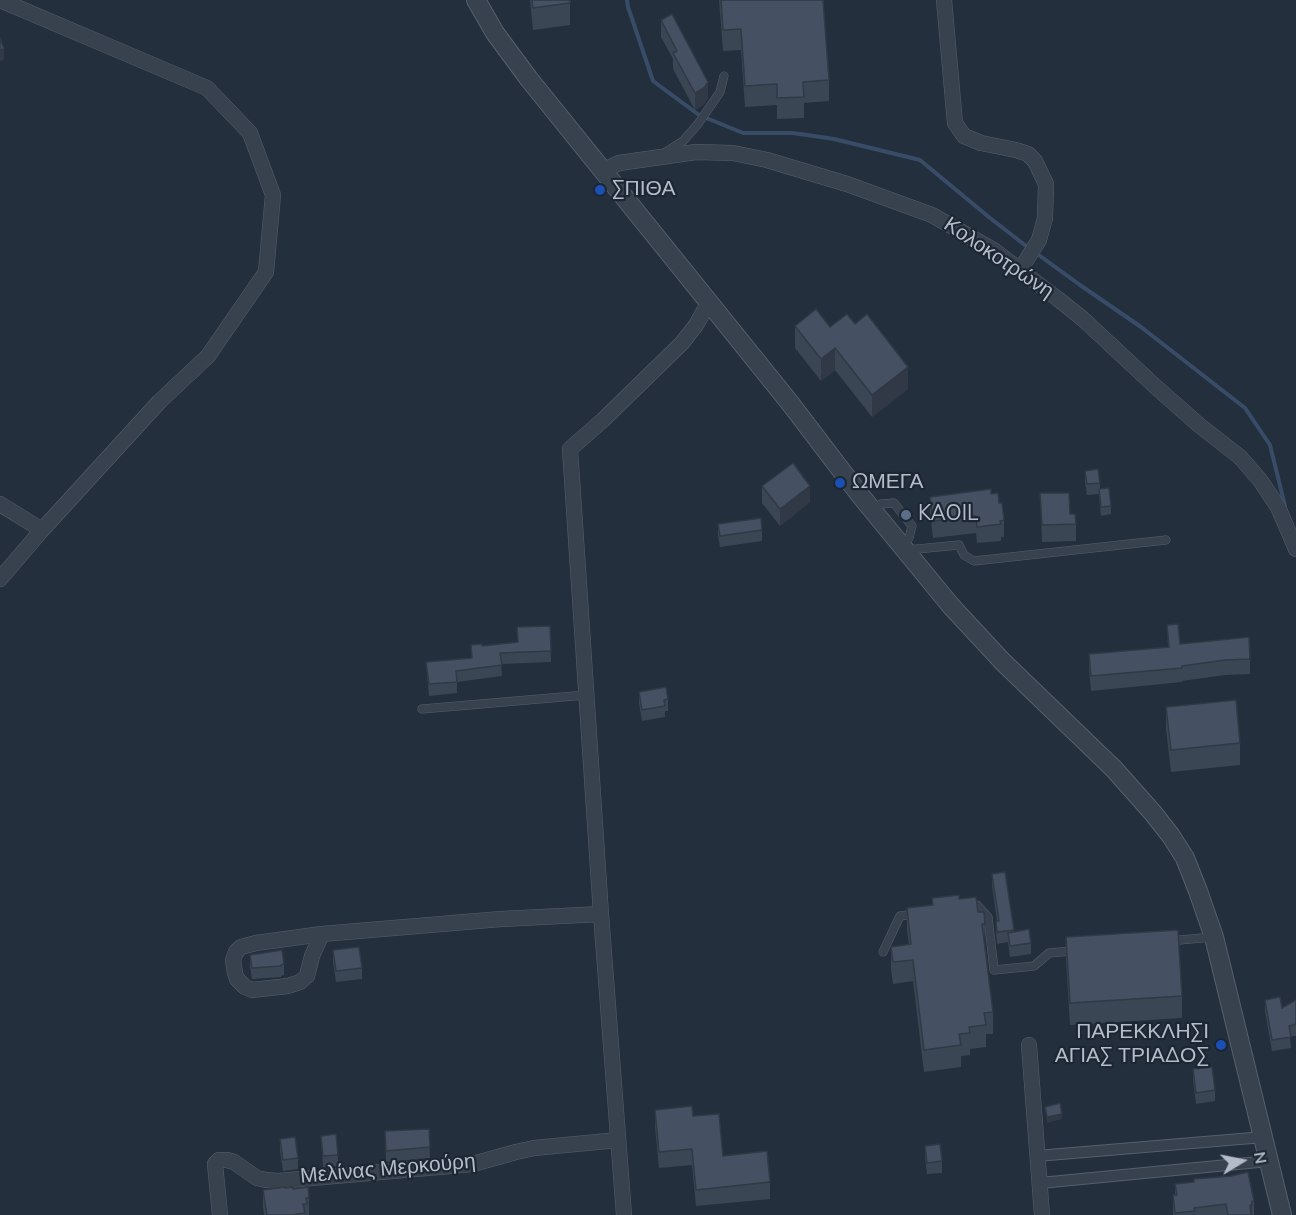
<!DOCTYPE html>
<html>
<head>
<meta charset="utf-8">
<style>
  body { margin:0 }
  #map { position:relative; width:1296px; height:1215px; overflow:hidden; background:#242f3e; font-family:"Nunito Sans",sans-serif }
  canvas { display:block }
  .north { position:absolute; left:1212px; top:1131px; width:60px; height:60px; -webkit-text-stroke:4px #1d2633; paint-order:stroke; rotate:80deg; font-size:16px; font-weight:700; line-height:24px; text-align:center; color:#b4bcc9 }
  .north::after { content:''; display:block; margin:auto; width:21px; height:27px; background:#b4bcc9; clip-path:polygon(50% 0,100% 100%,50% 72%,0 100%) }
</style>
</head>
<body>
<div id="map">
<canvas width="1296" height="1215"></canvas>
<div class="north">N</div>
</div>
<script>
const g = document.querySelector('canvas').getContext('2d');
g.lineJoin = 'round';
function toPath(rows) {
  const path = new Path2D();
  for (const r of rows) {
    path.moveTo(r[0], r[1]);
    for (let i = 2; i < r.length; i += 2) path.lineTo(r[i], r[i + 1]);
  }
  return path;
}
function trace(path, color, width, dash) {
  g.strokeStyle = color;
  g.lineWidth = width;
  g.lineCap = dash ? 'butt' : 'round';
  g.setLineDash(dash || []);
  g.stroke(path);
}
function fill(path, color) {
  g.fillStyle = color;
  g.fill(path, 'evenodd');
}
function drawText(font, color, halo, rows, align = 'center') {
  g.font = font + ' "Nunito Sans",sans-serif';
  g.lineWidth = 4.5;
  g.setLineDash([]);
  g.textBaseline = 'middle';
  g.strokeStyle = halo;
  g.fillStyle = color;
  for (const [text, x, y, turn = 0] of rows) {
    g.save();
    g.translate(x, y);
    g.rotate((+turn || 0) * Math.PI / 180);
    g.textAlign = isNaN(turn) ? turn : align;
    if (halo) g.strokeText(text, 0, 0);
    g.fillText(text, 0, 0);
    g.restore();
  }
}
const stream = toPath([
  [627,0,628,7,653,81,699,115,743,133,792,133,807,135,834,139,920,160,990,218,1030,249],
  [1036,253,1080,285,1141,327,1245,408,1270,445,1285,506]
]);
const service = toPath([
  [666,152,683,141,698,124,720,92,724,76],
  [881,504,894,503,912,526,909,538],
  [907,550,959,545,964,555,974,561,1166,540],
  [422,709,586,695],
  [969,906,977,905,988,917,994,970,1034,966,1049,953,1073,951],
  [1169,941,1213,937],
  [883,952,900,916,915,914]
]);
const pedestrian = toPath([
  [1037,1156,1264,1137],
  [1040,1183,1269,1161]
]);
const minor = toPath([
  [0,0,207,88,250,133,273,195,266,272,208,356,159,402,42,530,0,579],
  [944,0,955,123,964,136,981,143,1016,150,1028,154,1035,161,1046,184,1045,218,1039,240,1020,270],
  [602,171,619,163,696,152,733,153,767,160,847,184,932,215,995,251,1058,299,1083,319,1157,388,1199,425,1240,457,1260,480,1278,507,1296,549],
  [0,504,42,530],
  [322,934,256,943,241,947,236,952,233,960,235,973,237,979,245,987,252,990,288,986,300,982,307,976,312,956,322,934,501,919,601,914],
  [1029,1045,1042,1215],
  [220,1215,215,1164,219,1160,227,1160,234,1162,257,1178,266,1180,278,1181,473,1164,516,1152,534,1148,618,1140],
  [624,1215,601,914,570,449,603,420,682,343,696,325,709,302]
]);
const tertiary = toPath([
  [476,0,495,33,529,79,790,403,860,495,951,606,1003,662,1114,769,1153,813,1171,836,1185,858,1198,891,1214,937,1282,1215]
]);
const wall = toPath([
  [530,0,570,0,570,25,533,30],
  [719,0,823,0,829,80,829,101,804,103,804,118,777,119,777,105,745,107,741,50,723,51],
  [661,20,708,98,704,104,695,110,673,69,673,59,661,37],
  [795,326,830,327,908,389,872,417,835,370,821,381,795,348],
  [1085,471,1100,483,1100,489,1111,506,1111,514,1101,516,1099,494,1087,495,1085,482],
  [762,486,810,502,780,526,762,503],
  [1040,493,1070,514,1076,524,1076,541,1042,542],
  [991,494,999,503,1004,520,1004,537,1001,537,1001,541,977,543,976,533,933,538,930,513,930,497],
  [718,524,762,530,762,541,720,547,718,535],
  [1167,625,1180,644,1250,659,1250,674,1225,675,1182,681,1182,682,1091,691,1089,669,1089,654,1168,647],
  [550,626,551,662,501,664,502,676,457,682,457,693,429,696,426,662,471,658,471,645,482,646,517,642],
  [639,692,668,699,668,711,665,711,665,717,642,721,639,703],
  [1166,707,1240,743,1240,765,1171,772,1166,729],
  [1005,872,1014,932,1031,943,1031,954,1010,957,1008,942,997,944,996,932,996,921,997,921,992,886,992,874],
  [932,898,959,899,978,912,985,924,984,945,993,1012,993,1034,986,1034,986,1047,970,1049,970,1055,961,1056,961,1067,924,1072,913,981,893,984,891,969,891,947,909,944,907,930,907,908,932,905],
  [1066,937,1182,996,1182,1018,1070,1025,1066,959],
  [333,950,362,968,362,979,336,982,333,962],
  [250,955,284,964,284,975,281,976,281,977,252,979,250,966],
  [1265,1000,1282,1008,1296,1000,1296,1036,1290,1036,1291,1048,1272,1051,1265,1011],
  [1193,1069,1215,1090,1215,1101,1196,1104,1193,1080],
  [655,1110,693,1116,723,1156,770,1182,770,1199,696,1206,692,1165,659,1168,655,1127],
  [429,1129,430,1158,386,1162,385,1131],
  [321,1136,338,1155,338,1166,323,1167],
  [280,1139,298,1158,298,1169,283,1171,280,1151],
  [925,1146,942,1161,942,1173,927,1174,925,1157],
  [1175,1184,1254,1201,1254,1215,1173,1215,1173,1195,1175,1195],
  [285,1188,293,1189,309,1198,309,1215,264,1215,263,1206,263,1190]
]);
const shadedWall = toPath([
  [4,49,4,60,0,61,0,50],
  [708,82,708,98,704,104,695,110,695,93],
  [835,348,835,370,821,381,821,359],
  [908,367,908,389,872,417,872,395],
  [810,486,810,502,780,526,780,509],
  [1062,1114,1062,1119,1047,1123,1047,1117],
  [1250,1205,1252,1205,1252,1215,1250,1215]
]);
const building = toPath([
  [532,0,570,0,570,3,533,8,532,0],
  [721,0,823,0,829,80,803,82,804,97,777,98,777,84,745,86,741,29,723,30,721,0],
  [672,14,708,82,704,88,695,93,673,53,677,51,661,20,672,14],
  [0,38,4,49,0,50,0,38],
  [816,309,830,327,847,314,855,324,867,314,908,367,872,395,835,348,821,359,795,326,816,309],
  [793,463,810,486,780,509,762,486,793,463],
  [1098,469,1100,483,1087,484,1085,471,1098,469],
  [1109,488,1111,506,1101,507,1099,489,1109,488],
  [991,489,991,494,998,493,999,503,1002,503,1004,520,1000,521,1001,524,977,527,976,516,933,521,930,497,991,489],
  [1040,493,1069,493,1070,514,1075,514,1076,524,1042,525,1040,493],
  [761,518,762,530,720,536,718,524,761,518],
  [1178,624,1180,644,1249,637,1250,659,1225,660,1182,666,1182,668,1091,676,1089,654,1169,647,1167,625,1178,624],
  [550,626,551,651,500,653,502,665,456,671,457,682,429,684,426,662,472,658,471,645,482,644,482,646,518,642,517,627,550,626],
  [666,687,668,699,664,700,665,706,642,710,639,692,666,687],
  [1236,700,1240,743,1171,750,1166,707,1236,700],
  [1005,872,1014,930,997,932,996,921,999,921,992,874,1005,872],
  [959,895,959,899,976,897,978,912,984,912,985,924,982,924,993,1012,984,1013,986,1025,969,1027,970,1033,959,1034,961,1045,924,1050,913,960,893,962,891,947,911,944,907,908,933,905,932,898,959,895],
  [1029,929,1031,943,1010,946,1008,933,1029,929],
  [1178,930,1182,996,1070,1003,1066,937,1178,930],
  [359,947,362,968,336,971,333,950,359,947],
  [282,950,284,964,281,965,281,966,252,968,250,955,282,950],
  [1280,997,1282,1008,1296,1000,1296,1024,1289,1026,1291,1037,1272,1040,1265,1000,1280,997],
  [1212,1067,1215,1090,1196,1093,1193,1069,1212,1067],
  [1060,1103,1062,1114,1047,1117,1045,1107,1060,1103],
  [692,1106,693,1116,719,1114,723,1156,767,1151,770,1182,696,1190,692,1149,659,1152,655,1110,692,1106],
  [429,1129,430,1147,386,1151,385,1131,429,1129],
  [336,1134,338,1155,323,1156,321,1136,336,1134],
  [295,1137,298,1158,283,1160,280,1139,295,1137],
  [940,1144,942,1161,927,1163,925,1146,940,1144],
  [1248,1172,1254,1201,1252,1201,1252,1205,1250,1205,1251,1215,1228,1215,1226,1204,1194,1208,1195,1211,1175,1213,1173,1195,1177,1195,1175,1184,1194,1182,1194,1179,1231,1176,1248,1172],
  [285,1187,285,1188,293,1187,293,1189,308,1187,309,1198,306,1198,307,1204,303,1204,305,1213,292,1215,267,1215,263,1190,285,1187]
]);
const markers = [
  [600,190,6,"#1a4fb4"],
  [840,483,6,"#1a4fb4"],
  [906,515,6,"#5c6f8a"],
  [1221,1045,6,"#1a4fb4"]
];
const poiNames = [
  ["ΣΠΙΘΑ",612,190],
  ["ΩΜΕΓΑ",852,483],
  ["KAOIL",918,515],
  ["ΠΑΡΕΚΚΛΗΣΙ",1209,1033,"right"],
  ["ΑΓΙΑΣ ΤΡΙΑΔΟΣ",1209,1057,"right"]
];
const streetNames = [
  ["Κολοκοτρώνη",998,259,34],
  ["Μελίνας Μερκούρη",388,1170,-5]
];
trace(stream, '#394c67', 4);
trace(service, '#565f6c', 9);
trace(pedestrian, '#565f6c', 12);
trace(minor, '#565f6c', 16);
trace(tertiary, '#565f6c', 20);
trace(service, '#38414e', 8);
trace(pedestrian, '#38414e', 10);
trace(minor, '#38414e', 15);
trace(tertiary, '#38414e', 18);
fill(wall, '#3b4654');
fill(shadedWall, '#303945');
fill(building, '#455162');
trace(building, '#303945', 1.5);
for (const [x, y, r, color] of markers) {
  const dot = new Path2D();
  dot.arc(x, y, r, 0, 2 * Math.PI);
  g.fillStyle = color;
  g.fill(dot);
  trace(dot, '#1d2633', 2);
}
drawText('21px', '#b4bcc9', '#1d2633', poiNames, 'left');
drawText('21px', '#b4bcc9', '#1d2633', streetNames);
</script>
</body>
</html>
